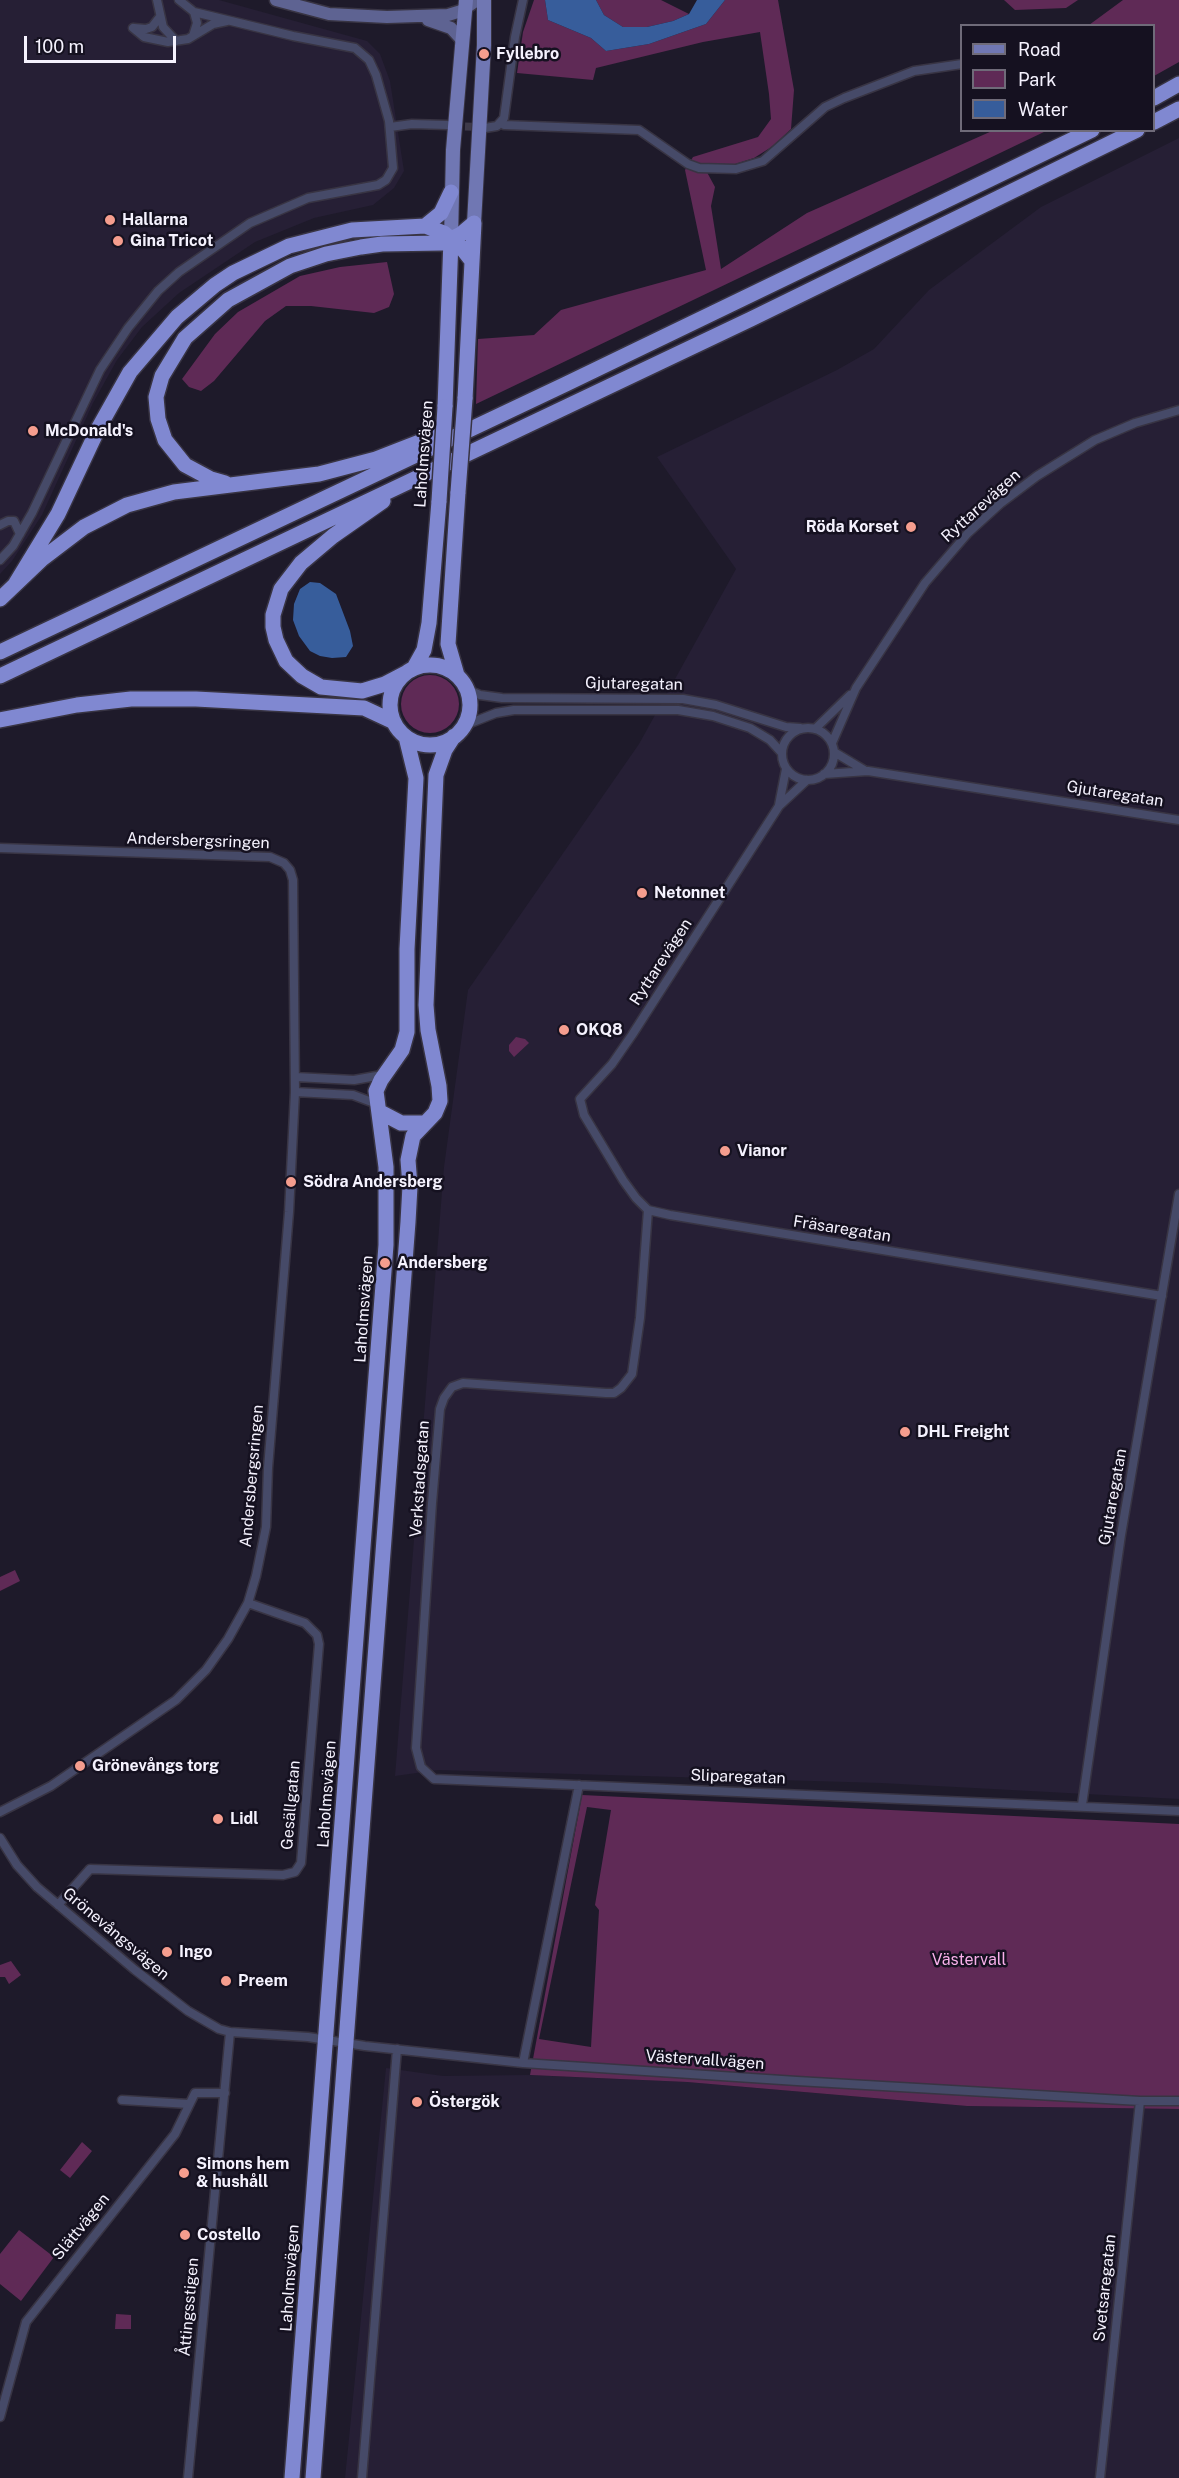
<!DOCTYPE html>
<html>
<head>
<meta charset="utf-8">
<style>
  body { margin:0 }
  #map { position:relative; width:1179px; height:2478px; overflow:hidden; background:#1e1a2a; font-family:"Public Sans",sans-serif }
  canvas { display:block }
  .legend { position:absolute; left:960px; top:24px; width:195px; height:108px; box-sizing:border-box; background:#151120; border:2px solid #6f6b79; margin:0; padding:8px 10px; list-style:none; font-size:18px; color:#f5f2fe }
  .legend li { display:flex; align-items:center; gap:12px; height:30px }
  .legend b { width:30px; border:2px solid #6f6b79 }
  .scale { position:absolute; left:24px; top:36px; width:152px; height:27px; box-sizing:border-box; border:3px solid #f5f2fe; border-top:0; padding-left:8px; font-size:18px; line-height:21px; white-space:nowrap; color:#f5f2fe; -webkit-text-stroke:4px #151120; paint-order:stroke }
</style>
</head>
<body>
<div id="map">
<canvas width="1179" height="2478"></canvas>
<ul class="legend">
<li><b style="height:8px;background:#7077b3"></b>Road</li>
<li><b style="height:16px;background:#5f2a56"></b>Park</li>
<li><b style="height:16px;background:#375d9b"></b>Water</li>
</ul>
<div class="scale">100 m</div>
</div>
<script>
const g = document.querySelector('canvas').getContext('2d');
g.lineJoin = 'round';
function fill(path, color) {
  g.fillStyle = color;
  g.fill(path, 'evenodd');
}
function toPath(rows) {
  const path = new Path2D();
  for (const r of rows) {
    if (r.length === 3) {
      path.moveTo(r[0] + r[2], r[1]);
      path.arc(r[0], r[1], r[2], 0, 2 * Math.PI);
      continue;
    }
    path.moveTo(r[0], r[1]);
    for (let i = 2; i < r.length; i += 2) path.lineTo(r[i], r[i + 1]);
  }
  return path;
}
function trace(path, color, width, dash) {
  g.strokeStyle = color;
  g.lineWidth = width;
  g.lineCap = dash ? 'butt' : 'round';
  g.setLineDash(dash || []);
  g.stroke(path);
}
function drawText(font, color, halo, rows, align = 'center') {
  g.font = font + ' "Public Sans",sans-serif';
  g.lineWidth = 5;
  g.setLineDash([]);
  g.textBaseline = 'middle';
  g.strokeStyle = halo;
  g.fillStyle = color;
  for (const [text, x, y, turn = 0] of rows) {
    g.save();
    g.translate(x, y);
    g.rotate((+turn || 0) * Math.PI / 180);
    g.textAlign = isNaN(turn) ? turn : align;
    if (halo) g.strokeText(text, 0, 0);
    g.fillText(text, 0, 0);
    g.restore();
  }
}
const built = toPath([
  [0,0,219,0,367,41,380,54,390,81,404,171,394,188,373,205,314,218,255,242,179,293,142,327,117,360,93,403,42,515,12,561,0,574],
  [1179,138,1179,1799,881,1783,438,1770,395,1776,444,1167,468,990,639,744,736,569,657,457,837,370,874,349,929,290,1041,207],
  [386,2068,443,2076,530,2075,687,2082,967,2106,1179,2109,1179,2478,345,2478]
]);
const green = toPath([
  [534,0,545,0,548,20,591,38,606,51,649,44,706,24,725,0,778,0,794,90,791,129,773,146,754,158,732,165,702,163,715,187,711,206,721,269,807,213,992,131,1046,131,476,404,478,339,534,335,561,310,706,270,685,170,693,157,758,137,771,119,769,94,760,32,703,42,596,68,593,80,517,73,523,32],
  [596,0,661,0,689,14,673,21,647,27,623,27,604,15],
  [1004,0,1078,0,1066,8,1015,10],
  [1123,0,1179,0,1179,62,1154,76,1154,26,1089,25],
  [387,262,394,294,389,307,374,313,311,306,286,306,265,321,214,381,201,391,189,387,182,379,215,334,238,312,300,276,340,267],
  [430,704,29],
  [516,1037,525,1039,529,1043,514,1057,509,1051,509,1045],
  [15,1570,20,1581,0,1591,0,1577],
  [582,1795,1179,1824,1179,2109,967,2106,687,2082,530,2075],
  [587,1807,611,1810,595,1905,599,1910,591,2047,539,2039],
  [11,1961,21,1975,9,1984,5,1977,0,1977,0,1965],
  [82,2142,92,2151,70,2178,60,2170],
  [19,2230,54,2257,21,2301,0,2284,0,2254],
  [116,2314,131,2315,131,2329,115,2329]
]);
const water = toPath([
  [545,0,596,0,604,15,623,27,647,27,673,21,689,14,697,0,725,0,706,24,649,44,606,51,591,38,548,20],
  [310,582,320,583,336,594,350,631,353,646,346,657,332,658,320,656,310,651,299,636,293,620,294,604,300,589]
]);
const streetTunnel = toPath([
  [453,126,482,127]
]);
const street = toPath([
  [157,0,163,27,176,41],
  [133,28,144,37,168,42,188,39,213,24,227,21],
  [134,28,146,29,152,27,159,18],
  [193,36,197,23,194,12],
  [501,123,504,125,639,130,688,164,699,168,736,169,763,161,825,107,844,98,914,71,962,64],
  [390,127,412,124,447,125],
  [485,128,497,126,504,118,515,37,523,0],
  [0,525,8,521,14,521,20,534],
  [0,560,13,546,32,513,100,370,128,328,158,291,179,272,250,223,308,198,378,185,386,180,393,168,389,121,376,75,369,60,355,48,293,36,194,12,179,0],
  [466,689,480,695,502,698,683,699,716,705,786,727,800,728],
  [463,726,496,713,514,710,678,710,713,716,750,728,770,740,781,752],
  [808,754,26],
  [816,728,850,695],
  [832,743,856,688,925,583,968,533,1001,503,1037,476,1095,440,1135,423,1179,410],
  [834,752,864,770],
  [824,774,868,771,1179,820],
  [807,780,779,806,632,1035,612,1064,580,1099,584,1115,623,1180,636,1198,648,1210,670,1215,1162,1296],
  [779,805,786,769],
  [0,848,270,857,284,863,290,870,293,880,295,1092,289,1212,268,1468,266,1527,256,1576,248,1603,228,1639,206,1670,176,1700,51,1786,0,1812],
  [295,1077,354,1080,382,1075],
  [295,1092,353,1095,377,1104],
  [648,1210,640,1318,632,1374,621,1388,614,1393,606,1393,463,1383,452,1387,444,1398,440,1409,432,1503,416,1748,421,1767,434,1779,1179,1811],
  [1082,1805,1121,1535,1179,1194],
  [0,1838,17,1865,37,1887,135,1970,188,2011,219,2029,230,2032,308,2037,365,2046,523,2063,797,2081,1140,2101,1179,2101],
  [58,1905,90,1869,283,1875,295,1872,301,1863,319,1644,317,1635,305,1623,248,1603],
  [523,2063,579,1785],
  [122,2100,189,2104],
  [0,2417,26,2322,175,2134,195,2093,225,2093],
  [188,2478,230,2032],
  [362,2478,397,2049],
  [1100,2478,1140,2101]
]);
const secondary = toPath([
  [276,0,329,14,387,17,448,15,461,11,477,0],
  [428,20,451,28,462,40]
]);
const primary = toPath([
  [474,223,484,45,484,0],
  [451,239,453,150,466,0]
]);
const highway = toPath([
  [1154,98,1179,84],
  [1154,122,1179,109],
  [425,226,441,213,451,192],
  [465,399,474,223],
  [445,407,451,239],
  [225,483,211,479,185,465,165,440,158,419,156,397,162,376,185,338,228,300,290,266,326,254,361,247,382,244,442,243,461,234,474,223],
  [383,501,333,536,301,563,281,589,273,615,273,627,276,640,286,661,302,676,321,687,362,691,385,684,406,673],
  [16,583,58,514,98,429,130,372,177,317,215,285,233,273,289,246,352,230,425,226,444,233,461,247,472,261],
  [0,599,42,559,84,527,127,505,174,492,319,474,376,459,435,436],
  [0,652,566,384,1092,130],
  [430,705,40],
  [414,668,424,650,429,623,439,501],
  [457,675,448,644,458,492],
  [0,676,751,319,1137,130],
  [0,720,77,705,131,699,196,699,364,708,394,722],
  [380,1112,401,1123,425,1123],
  [292,2478,386,1245,386,1167,376,1091,381,1080,402,1050,407,1032,407,949,416,778,406,737],
  [313,2478,408,1222,410,1186,408,1160,413,1136,435,1113,440,1101,439,1086,428,1030,426,1005,436,775,445,750,454,736]
]);
const highwayBridge = toPath([
  [458,492,465,399],
  [439,501,445,407]
]);
const markers = [
  [484,54,6,"#f59d8e"],
  [110,220,6,"#f59d8e"],
  [118,241,6,"#f59d8e"],
  [33,431,6,"#f59d8e"],
  [911,527,6,"#f59d8e"],
  [642,893,6,"#f59d8e"],
  [564,1030,6,"#f59d8e"],
  [725,1151,6,"#f59d8e"],
  [291,1182,6,"#f59d8e"],
  [385,1263,6,"#f59d8e"],
  [905,1432,6,"#f59d8e"],
  [80,1766,6,"#f59d8e"],
  [218,1819,6,"#f59d8e"],
  [167,1952,6,"#f59d8e"],
  [226,1981,6,"#f59d8e"],
  [417,2102,6,"#f59d8e"],
  [184,2173,6,"#f59d8e"],
  [185,2235,6,"#f59d8e"]
];
const poiNames = [
  ["Fyllebro",496,54],
  ["Hallarna",122,220],
  ["Gina Tricot",130,241],
  ["McDonald's",45,431],
  ["Röda Korset",899,527,"right"],
  ["Netonnet",654,893],
  ["OKQ8",576,1030],
  ["Vianor",737,1151],
  ["Södra Andersberg",303,1182],
  ["Andersberg",397,1263],
  ["DHL Freight",917,1432],
  ["Grönevångs torg",92,1766],
  ["Lidl",230,1819],
  ["Ingo",179,1952],
  ["Preem",238,1981],
  ["Östergök",429,2102],
  ["Simons hem",196,2164],
  ["& hushåll",196,2182],
  ["Costello",197,2235]
];
const streetNames = [
  ["Laholmsvägen",424,454,-86],
  ["Ryttarevägen",981,506,-42],
  ["Gjutaregatan",634,684,1],
  ["Gjutaregatan",1115,794,9],
  ["Andersbergsringen",198,841,2],
  ["Ryttarevägen",661,962,-57],
  ["Fräsaregatan",842,1229,9],
  ["Laholmsvägen",364,1309,-86],
  ["Andersbergsringen",252,1476,-85],
  ["Verkstadsgatan",420,1479,-86],
  ["Gjutaregatan",1113,1497,-80],
  ["Sliparegatan",738,1777,2],
  ["Laholmsvägen",327,1794,-86],
  ["Gesällgatan",291,1805,-85],
  ["Grönevångsvägen",116,1934,40],
  ["Västervallvägen",705,2060,4],
  ["Slättvägen",81,2227,-51],
  ["Laholmsvägen",290,2278,-86],
  ["Svetsaregatan",1105,2288,-84],
  ["Åttingsstigen",189,2307,-85]
];
const parkNames = [
  ["Västervall",969,1960]
];
fill(built, '#261f35');
fill(green, '#5f2a56');
fill(water, '#375d9b');
trace(streetTunnel, '#3e3a4a', 8, [8, 4]);
trace(street, '#383443', 11);
trace(secondary, '#383443', 15);
trace(primary, '#383443', 16);
trace(highway, '#383443', 18);
trace(street, '#464a68', 8);
trace(secondary, '#5e6392', 12);
trace(primary, '#7077b3', 14);
trace(highway, '#8088d1', 15);
trace(highwayBridge, '#383443', 18, []);
trace(highwayBridge, '#8088d1', 15);
for (const [x, y, r, color] of markers) {
  const dot = new Path2D();
  dot.arc(x, y, r, 0, 2 * Math.PI);
  g.fillStyle = color;
  g.fill(dot);
  trace(dot, '#151120', 2);
}
drawText('bold 16px', '#f5f2fe', '#151120', poiNames, 'left');
drawText('16px', '#f5f2fe', '#151120', streetNames);
drawText('16px', '#f8b0ea', '#151120', parkNames);
</script>
</body>
</html>
